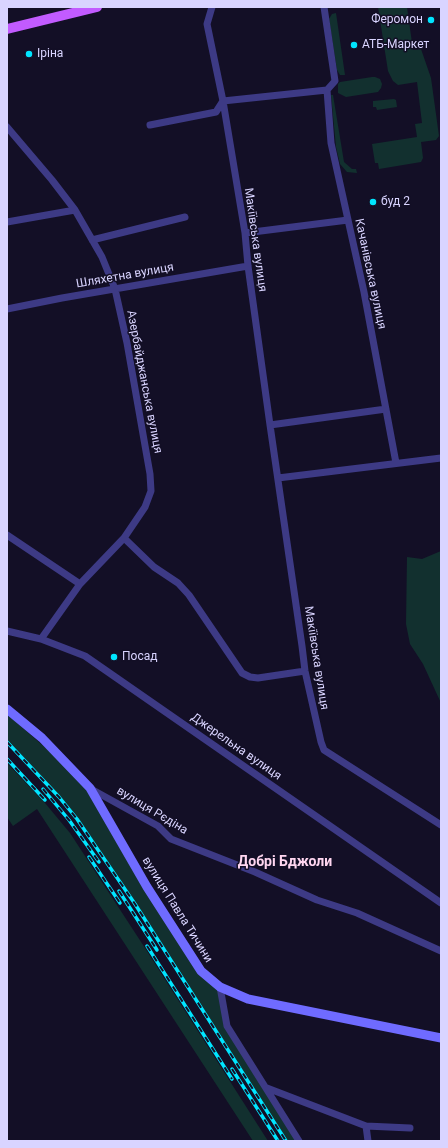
<!DOCTYPE html>
<html>
<head>
<meta charset="utf-8">
<style>
  body { margin:0 }
  #map { position:relative; width:448px; height:1148px; overflow:hidden; background:#130f26; font-family:Roboto,sans-serif }
  canvas { display:block }
  .frame { position:absolute; inset:0; border:8px solid #d9d4ff; pointer-events:none }
</style>
</head>
<body>
<div id="map">
<canvas width="448" height="1148"></canvas>
<div class="frame"></div>
</div>
<script>
const g = document.querySelector('canvas').getContext('2d');
g.lineJoin = 'round';
function fill(path, color) {
  g.fillStyle = color;
  g.fill(path, 'evenodd');
}
function toPath(rows) {
  const path = new Path2D();
  for (const r of rows) {
    path.moveTo(r[0], r[1]);
    for (let i = 2; i < r.length; i += 2) path.lineTo(r[i], r[i + 1]);
  }
  return path;
}
function trace(path, color, width, dash) {
  g.strokeStyle = color;
  g.lineWidth = width;
  g.lineCap = dash ? 'butt' : 'round';
  g.setLineDash(dash || []);
  g.stroke(path);
}
function drawText(font, color, halo, rows, align = 'center') {
  g.font = font + ' Roboto,sans-serif';
  g.lineWidth = 3;
  g.setLineDash([]);
  g.textBaseline = 'middle';
  g.strokeStyle = halo;
  g.fillStyle = color;
  for (const [text, x, y, turn = 0] of rows) {
    g.save();
    g.translate(x, y);
    g.rotate((+turn || 0) * Math.PI / 180);
    g.textAlign = isNaN(turn) ? turn : align;
    if (halo) g.strokeText(text, 0, 0);
    g.fillText(text, 0, 0);
    g.restore();
  }
}
const green = toPath([
  [378,7,407,7,413,50,421,49,431,78,439,136,436,140,421,142,423,158,421,162,379,169,378,163,375,163,372,144,417,137,415,124,422,123,417,82,398,85,393,81,388,71],
  [336,13,345,75,340,75,337,70,329,19,332,14],
  [372,77,375,77,380,79,382,84,381,88,378,92,346,97,338,93,338,84,340,82],
  [331,95,333,95,344,162,352,169,356,169,357,173,347,172,340,164,336,147],
  [394,99,396,100,397,107,377,110,376,107,373,107,373,101],
  [441,551,441,703,423,664,410,644,406,624,407,557,422,559],
  [7,714,49,751,88,789,201,971,220,987,227,1026,300,1141,287,1141,131,897,77,817,7,740],
  [7,763,45,803,70,833,145,948,268,1141,253,1141,37,809,13,826,7,817]
]);
const street = toPath([
  [212,7,207,24,223,101,245,233,248,266,270,425,302,646,305,671,321,742,324,750,441,825],
  [324,7,335,81,327,90],
  [150,125,216,112,223,101,327,90,331,143,364,292,396,463],
  [7,127,52,180,75,210,102,257,115,289,127,343,150,474,151,491,145,507,124,538,80,584,41,639],
  [7,222,75,210],
  [245,233,348,220],
  [92,240,185,217],
  [7,309,62,298,248,266],
  [270,425,386,409],
  [278,478,441,458],
  [7,535,80,584],
  [124,538,154,567,178,583,189,595,242,673,250,677,258,678,305,671],
  [7,631,41,639,85,656,441,903],
  [91,789,158,826,171,839,255,872,317,900,357,913,441,951],
  [220,987,227,1026,299,1141],
  [267,1088,366,1126,410,1128],
  [366,1126,368,1141]
]);
const secondary = toPath([
  [7,709,42,738,90,788,147,887,201,971,220,987,248,999,441,1038]
]);
const primary = toPath([
  [7,29,97,7]
]);
const rail = toPath([
  [7,742,59,797,77,819,96,847,135,904,286,1141],
  [7,759,45,800],
  [43,789,69,820,99,862],
  [89,857,120,903],
  [119,891,157,950],
  [147,946,232,1079],
  [232,1069,278,1141]
]);
const markers = [
  [431,20,4,"#00e5ff"],
  [354,45,4,"#00e5ff"],
  [29,54,4,"#00e5ff"],
  [373,202,4,"#00e5ff"],
  [114,657,4,"#00e5ff"]
];
const poiNames = [
  ["Феромон",423,20,"right"],
  ["АТБ-Маркет",362,45],
  ["Іріна",37,54],
  ["буд 2",381,202],
  ["Посад",122,657]
];
const streetNames = [
  ["Макіївська вулиця",255,240,82],
  ["Качанівська вулиця",370,274,78],
  ["Шляхетна вулиця",125,276,-10],
  ["Азербайджанська вулиця",144,382,79],
  ["Макіївська вулиця",316,658,81],
  ["Джерельна вулиця",236,747,35],
  ["вулиця Рєдіна",152,811,31],
  ["вулиця Павла Тичини",177,910,58]
];
const quarterNames = [
  ["Добрі Бджоли",285,862]
];
fill(green, '#12302f');
trace(street, '#3d3a85', 7);
trace(secondary, '#6f6bff', 9);
trace(primary, '#c25bff', 10);
trace(rail, '#00e5ff', 3.5);
trace(rail, '#130f26', 2, [6]);
for (const [x, y, r, color] of markers) {
  const dot = new Path2D();
  dot.arc(x, y, r, 0, 2 * Math.PI);
  g.fillStyle = color;
  g.fill(dot);
  trace(dot, '#130f26', 1.5);
}
drawText('12px', '#d9d4ff', '#130f26', poiNames, 'left');
drawText('12px', '#d9d4ff', '#130f26', streetNames);
drawText('bold 14px', '#ffd6f0', '#130f26', quarterNames);
</script>
</body>
</html>
